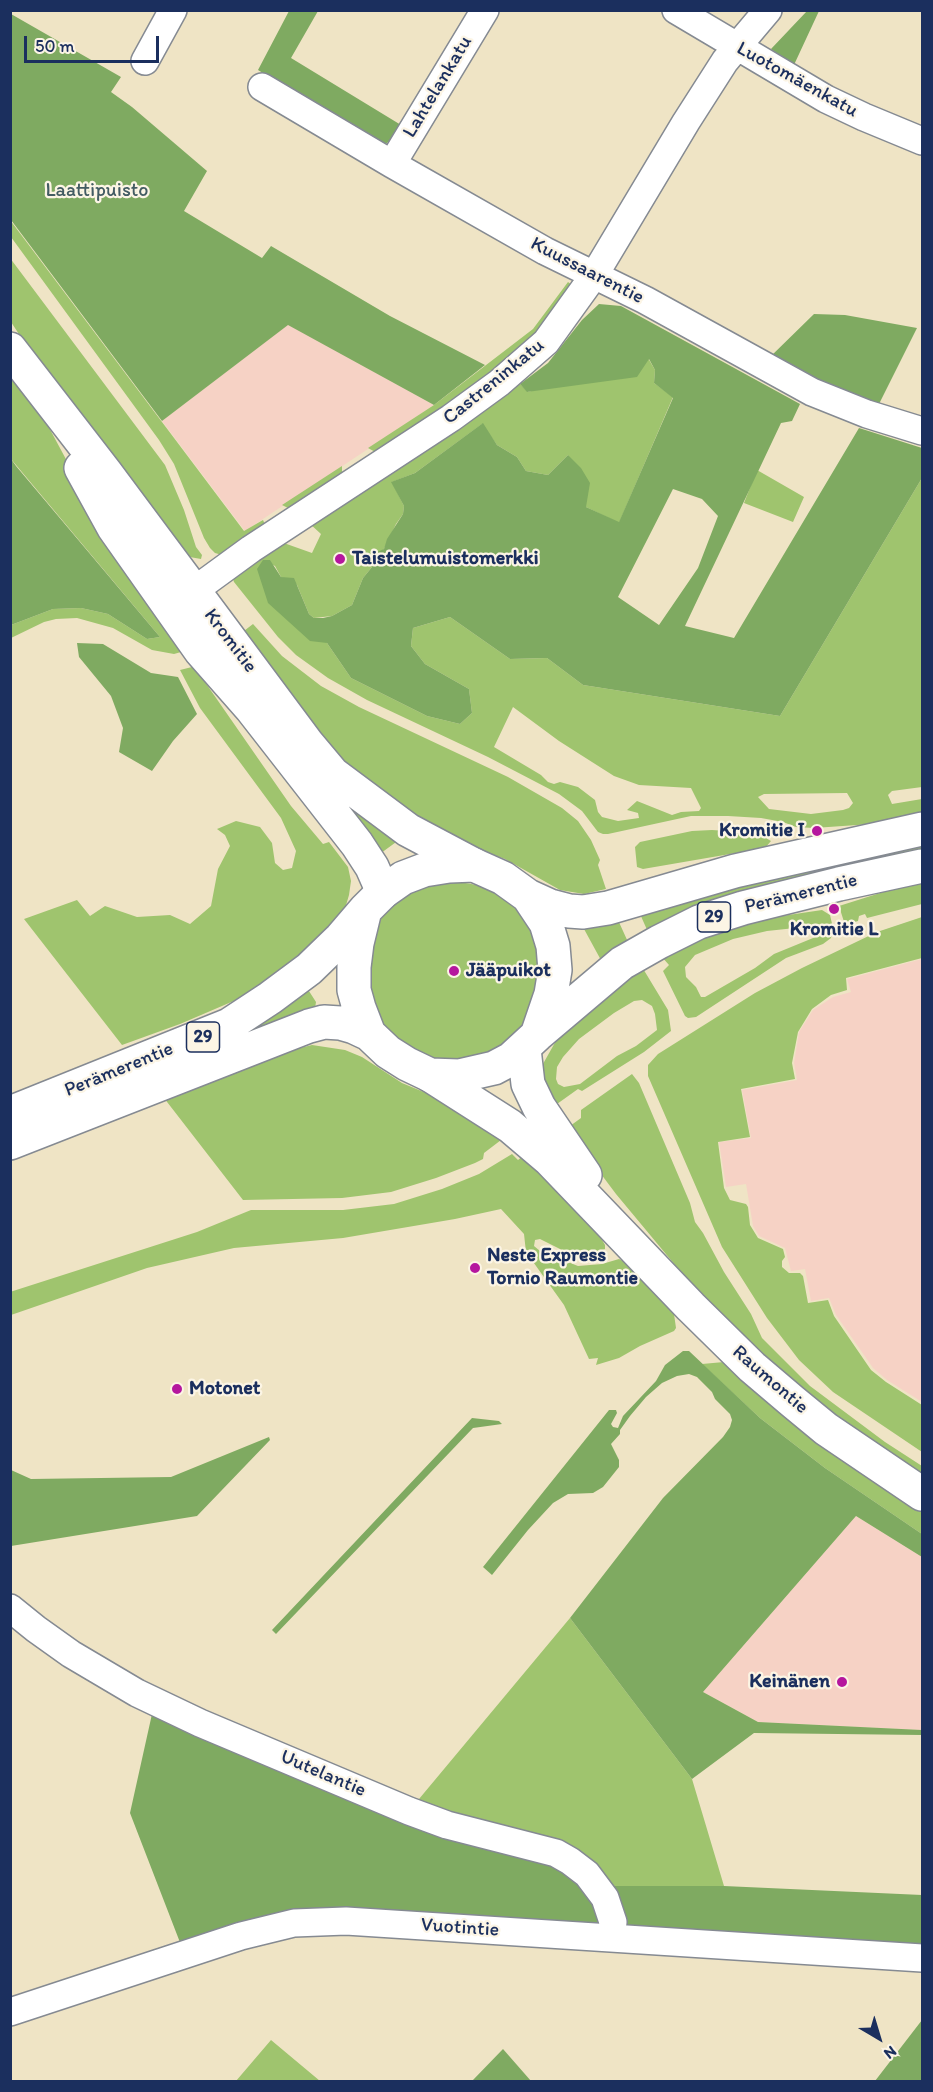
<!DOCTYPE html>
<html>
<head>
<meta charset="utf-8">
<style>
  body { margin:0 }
  #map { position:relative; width:933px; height:2092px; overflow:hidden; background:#efe4c5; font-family:Itim,sans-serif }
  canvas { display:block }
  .frame { position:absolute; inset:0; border:12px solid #1b2f5e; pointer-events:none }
  .north { position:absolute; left:849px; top:2008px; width:60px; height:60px; -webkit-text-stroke:4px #fcf5e5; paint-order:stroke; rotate:142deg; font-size:16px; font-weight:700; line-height:24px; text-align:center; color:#1b2f5e }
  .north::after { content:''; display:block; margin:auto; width:21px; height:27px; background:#1b2f5e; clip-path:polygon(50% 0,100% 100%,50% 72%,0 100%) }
  .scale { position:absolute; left:24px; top:36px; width:135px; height:27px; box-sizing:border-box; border:3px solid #1b2f5e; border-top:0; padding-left:8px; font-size:18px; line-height:21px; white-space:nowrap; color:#1b2f5e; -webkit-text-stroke:4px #fcf5e5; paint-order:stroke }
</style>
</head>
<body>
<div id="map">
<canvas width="933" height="2092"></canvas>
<div class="frame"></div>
<div class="north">N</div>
<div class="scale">50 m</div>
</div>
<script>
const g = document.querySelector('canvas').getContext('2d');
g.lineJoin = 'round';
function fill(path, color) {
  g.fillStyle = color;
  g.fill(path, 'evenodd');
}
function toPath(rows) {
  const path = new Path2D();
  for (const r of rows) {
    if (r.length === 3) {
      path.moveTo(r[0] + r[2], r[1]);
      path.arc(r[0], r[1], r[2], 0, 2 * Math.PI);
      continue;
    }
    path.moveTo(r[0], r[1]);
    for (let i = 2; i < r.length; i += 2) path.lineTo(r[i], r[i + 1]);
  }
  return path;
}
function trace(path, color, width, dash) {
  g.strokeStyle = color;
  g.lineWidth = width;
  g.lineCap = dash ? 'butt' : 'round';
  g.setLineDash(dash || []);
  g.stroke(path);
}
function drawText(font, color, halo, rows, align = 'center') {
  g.font = font + ' Itim,sans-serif';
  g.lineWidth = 4.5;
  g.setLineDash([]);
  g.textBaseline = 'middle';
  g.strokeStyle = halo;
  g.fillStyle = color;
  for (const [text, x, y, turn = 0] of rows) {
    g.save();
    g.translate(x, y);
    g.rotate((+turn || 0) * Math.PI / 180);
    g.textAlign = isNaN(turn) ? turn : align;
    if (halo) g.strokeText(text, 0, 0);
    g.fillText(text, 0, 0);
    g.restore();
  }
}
const built = toPath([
  [288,324,434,405,245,531,162,421],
  [922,959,922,1402,887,1380,873,1368,836,1315,829,1298,811,1301,805,1269,791,1271,785,1248,759,1236,753,1226,746,1184,726,1187,719,1142,751,1138,742,1090,797,1080,794,1063,799,1032,813,1010,833,997,851,992,847,979],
  [856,1516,922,1557,922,1730,758,1722,703,1692]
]);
const green = toPath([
  [10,220,244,531,263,520,267,529,222,555,215,553,210,548,204,538,174,464,159,440,11,237],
  [10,258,165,465,184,510,196,547,202,555,201,559,184,556,67,407,11,322],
  [568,282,572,285,538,338,379,454,368,448,434,405,533,329],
  [648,358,655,370,654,383,673,397,619,523,586,507,568,455,548,475,526,471,517,457,497,445,482,424,415,473,392,482,404,506,403,514,396,524,384,549,373,559,372,567,363,578,352,605,332,616,314,618,309,614,297,585,281,577,275,566,263,560,327,643,351,678,427,716,460,724,472,713,469,689,425,664,411,646,413,628,450,617,510,659,547,658,583,685,780,716,922,478,922,787,892,791,888,795,892,804,922,799,922,816,886,823,814,828,796,827,783,822,761,818,728,816,691,816,608,834,603,834,598,832,582,811,559,794,488,757,367,700,328,678,296,655,278,637,234,582,233,579,281,542,312,553,321,534,309,523,520,384,528,392],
  [513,707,559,741,614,776,639,785,691,788,701,808,699,811,681,812,672,815,637,801,627,810,638,813,639,818,618,821,602,817,598,812,595,800,578,787,560,782,554,784,548,782,541,775,494,747],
  [847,793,853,803,849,808,843,810,811,814,769,809,758,797,764,794],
  [10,371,46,422,105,532,186,648,181,652,174,654,152,650,113,628,77,618,56,619,44,622,11,638,11,625,53,609,81,608,108,614,147,639,160,637,11,459],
  [342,466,342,478,290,509,282,505],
  [757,470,804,497,793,522,744,503],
  [253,624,282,656,321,686,359,707,508,777,562,808,578,821,591,840,600,860,598,865,606,889,584,894,560,890,505,859,443,836,350,774,240,634],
  [192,667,198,672,291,806,323,844,329,842,348,867,351,881,349,895,344,912,309,952,275,978,236,1000,180,1024,122,1045,24,919,77,900,90,916,105,906,137,917,170,915,190,924,211,906,218,869,230,846,225,835,217,829,236,821,260,827,272,843,275,863,283,870,292,868,296,851,281,818,200,708,180,670],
  [360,807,403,837,377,856,350,814],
  [712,830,757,833,771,841,765,848,643,869,637,867,635,847,640,842,692,831],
  [922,842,922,854,648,932,640,914,684,898],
  [922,882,922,904,867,918,865,914,859,916,858,921,845,925,839,906,896,888],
  [453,971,89],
  [822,910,830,915,833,928,831,938,823,944,786,958,696,1017,688,1018,685,1016,663,971,669,965,661,956,705,935,748,921],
  [814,926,820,931,818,936,774,954,755,968,705,997,701,997,696,987,686,977,685,967,695,955,733,939,767,931],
  [922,917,922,958,846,978,847,990,831,995,812,1009,798,1032,792,1063,795,1079,741,1089,750,1137,718,1142,724,1188,730,1200,746,1204,748,1207,750,1225,758,1238,783,1249,785,1257,782,1261,782,1267,789,1273,800,1273,803,1276,808,1303,828,1300,834,1316,871,1370,886,1382,922,1405,922,1452,833,1392,799,1360,767,1318,722,1247,648,1076,648,1065,658,1054,755,993,802,968,877,932],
  [618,920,628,942,602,962,584,929,600,927],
  [642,967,668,1010,671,1031,644,1052,582,1091,578,1089,550,1109,539,1071,557,1039],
  [642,1000,652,1006,655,1014,657,1030,636,1046,617,1056,580,1084,564,1087,558,1084,556,1079,557,1067,563,1057,579,1039,614,1013,634,1001],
  [307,988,316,1002,315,1008,188,1058],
  [312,1045,345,1050,362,1057,402,1083,455,1105,505,1137,484,1153,483,1159,475,1163,436,1178,391,1192,342,1198,243,1200,164,1098,292,1050],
  [632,1074,639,1083,690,1203,695,1222,703,1233,724,1272,751,1314,762,1338,810,1386,885,1442,922,1466,922,1477,815,1403,764,1360,690,1283,616,1194,571,1134,570,1126,581,1118,581,1110],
  [512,1154,518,1160,524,1155,597,1231,605,1245,605,1249,595,1255,578,1255,564,1251,540,1239,535,1240,534,1246,540,1251,578,1266,602,1264,619,1259,625,1262,674,1314,676,1328,674,1331,640,1346,619,1358,596,1365,598,1358,589,1359,564,1305,526,1252,524,1234,501,1209,455,1219,343,1238,234,1248,147,1268,11,1315,10,1292,197,1232,251,1210,343,1210,394,1204,442,1189,479,1174],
  [724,1362,772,1405,922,1511,922,1534,825,1468,760,1418,702,1364],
  [570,1618,692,1779,724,1886,610,1886,414,1805],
  [271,2040,320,2081,236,2081]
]);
const forest = toPath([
  [289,11,318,11,291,58,401,125,390,141,382,146,258,70],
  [807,11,819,11,793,67,771,49],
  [11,14,121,77,111,92,132,107,207,171,184,211,262,258,271,246,390,316,485,365,434,405,288,325,162,421,11,220],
  [599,304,621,306,800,404,792,421,781,423,685,626,734,638,859,428,922,448,922,478,780,716,583,685,547,658,510,659,450,617,413,628,411,646,425,664,469,689,472,713,460,724,427,716,351,678,327,643,310,641,268,603,257,569,263,560,270,560,281,577,294,578,309,614,314,618,323,618,332,616,352,605,363,578,372,567,377,552,384,549,387,539,403,514,404,506,391,482,415,473,483,423,497,445,517,457,526,471,548,475,568,455,581,468,590,483,586,507,619,522,673,398,654,383,655,370,649,359,637,377,527,392,520,384,548,363,582,320],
  [673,489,702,499,718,516,698,568,659,625,618,597],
  [814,314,845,315,917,328,877,408,768,359],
  [11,459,16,466,160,637,147,639,108,614,81,608,53,609,11,625],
  [77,643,103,644,151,673,178,677,197,714,173,741,152,771,119,752,123,728,111,696,79,657],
  [683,1351,689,1351,760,1418,825,1468,922,1534,922,1557,856,1516,703,1692,758,1722,922,1730,922,1735,754,1733,692,1779,570,1618,663,1498,723,1437,730,1427,732,1420,730,1414,715,1399,712,1392,697,1377,689,1374,677,1376,662,1383,646,1397,630,1416,620,1430,620,1434,611,1444,619,1460,619,1467,603,1487,593,1493,568,1494,553,1503,528,1530,492,1575,483,1567,609,1410,616,1410,617,1413,611,1424,613,1427,618,1428,623,1416,656,1381,665,1365],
  [472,1418,499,1421,502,1424,473,1428,276,1634,272,1630],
  [269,1437,270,1440,197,1516,11,1546,11,1470,31,1479,171,1477],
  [152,1714,578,1873,607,1931,343,1912,181,1945,130,1813],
  [610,1886,724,1886,922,1895,922,1949,623,1931],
  [922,2020,922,2081,875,2081],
  [503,2049,531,2081,472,2081]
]);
const minor = toPath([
  [676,10,826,99,864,117,922,141],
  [145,61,173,10],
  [262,87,392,164,545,251,645,300,812,392,867,414,922,431],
  [392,164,485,10],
  [177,603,251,549,451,418,499,383,546,342,595,274,686,122,725,61,768,10],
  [10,1608,36,1629,71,1654,137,1693,200,1723,409,1811,447,1825,556,1853,570,1861,587,1874,605,1898,613,1922,611,1938],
  [10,2012,241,1936,294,1923,346,1921,922,1958]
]);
const major = toPath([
  [10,349,106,473,307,743,333,774,408,830,474,865],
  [81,468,114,528,200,650,251,708,357,844,372,867,383,892],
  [524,1049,528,1084,539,1107,585,1175],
  [430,1075,510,1126,550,1160,691,1307,752,1367,792,1401,826,1429,922,1494]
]);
const highway = toPath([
  [528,896,550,906,569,911,583,912,608,908,735,871,922,829],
  [538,1034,622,963,659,942,699,922,743,908,839,884,922,866],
  [10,1113,229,1025,270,998,309,969,341,938,365,910,383,892,403,878,424,870,449,866,474,865,503,878,528,896,546,923,553,946,555,970,551,994,537,1035,511,1059,494,1068,459,1076,430,1075,407,1064,388,1052,369,1034,359,1008,354,990,354,967,357,943,365,910],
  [10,1143,309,1026,324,1022,340,1023,354,1027,369,1034]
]);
const markers = [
  [340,559,6,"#b5179e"],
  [817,831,6,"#b5179e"],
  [834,909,6,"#b5179e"],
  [454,971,6,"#b5179e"],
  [475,1268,6,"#b5179e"],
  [177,1389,6,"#b5179e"],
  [842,1682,6,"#b5179e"]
];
const shields = [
  [714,917,33],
  [203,1037,33]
];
const shieldNames = [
  ["29",714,917],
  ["29",203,1037]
];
const streetNames = [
  ["Luotomäenkatu",797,80,29],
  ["Lahtelankatu",438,87,-59],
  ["Kuussaarentie",587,271,27],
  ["Castreninkatu",494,382,-39],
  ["Kromitie",230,641,53],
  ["Perämerentie",801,894,-14],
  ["Perämerentie",119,1070,-22],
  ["Raumontie",770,1380,41],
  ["Uutelantie",323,1774,23],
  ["Vuotintie",460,1928,4]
];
const parkNames = [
  ["Laattipuisto",97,191]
];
const poiNames = [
  ["Taistelumuistomerkki",352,559],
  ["Kromitie I",805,831,"right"],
  ["Kromitie L",834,930,"center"],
  ["Jääpuikot",466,971],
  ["Neste Express",487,1256],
  ["Tornio Raumontie",487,1279],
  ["Motonet",189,1389],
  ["Keinänen",830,1682,"right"]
];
fill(built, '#f6d2c5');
fill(green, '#9fc46e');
fill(forest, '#7faa61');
trace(minor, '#858a92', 30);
trace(major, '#858a92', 36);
trace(highway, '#858a92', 36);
trace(minor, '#fff', 27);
trace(major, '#fff', 33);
trace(highway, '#fff', 33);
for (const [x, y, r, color] of markers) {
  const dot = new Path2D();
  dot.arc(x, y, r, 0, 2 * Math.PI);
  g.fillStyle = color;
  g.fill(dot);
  trace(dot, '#fcf5e5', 2);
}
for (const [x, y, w] of shields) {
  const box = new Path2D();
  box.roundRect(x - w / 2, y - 15, w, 30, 4.5);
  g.fillStyle = '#fcf5e5';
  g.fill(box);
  trace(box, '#1b2f5e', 1.5);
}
drawText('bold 18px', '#1b2f5e', null, shieldNames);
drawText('20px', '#1b2f5e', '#fcf5e5', streetNames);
drawText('20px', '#435c63', '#fcf5e5', parkNames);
drawText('bold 20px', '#1b2f5e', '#fcf5e5', poiNames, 'left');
</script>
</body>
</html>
